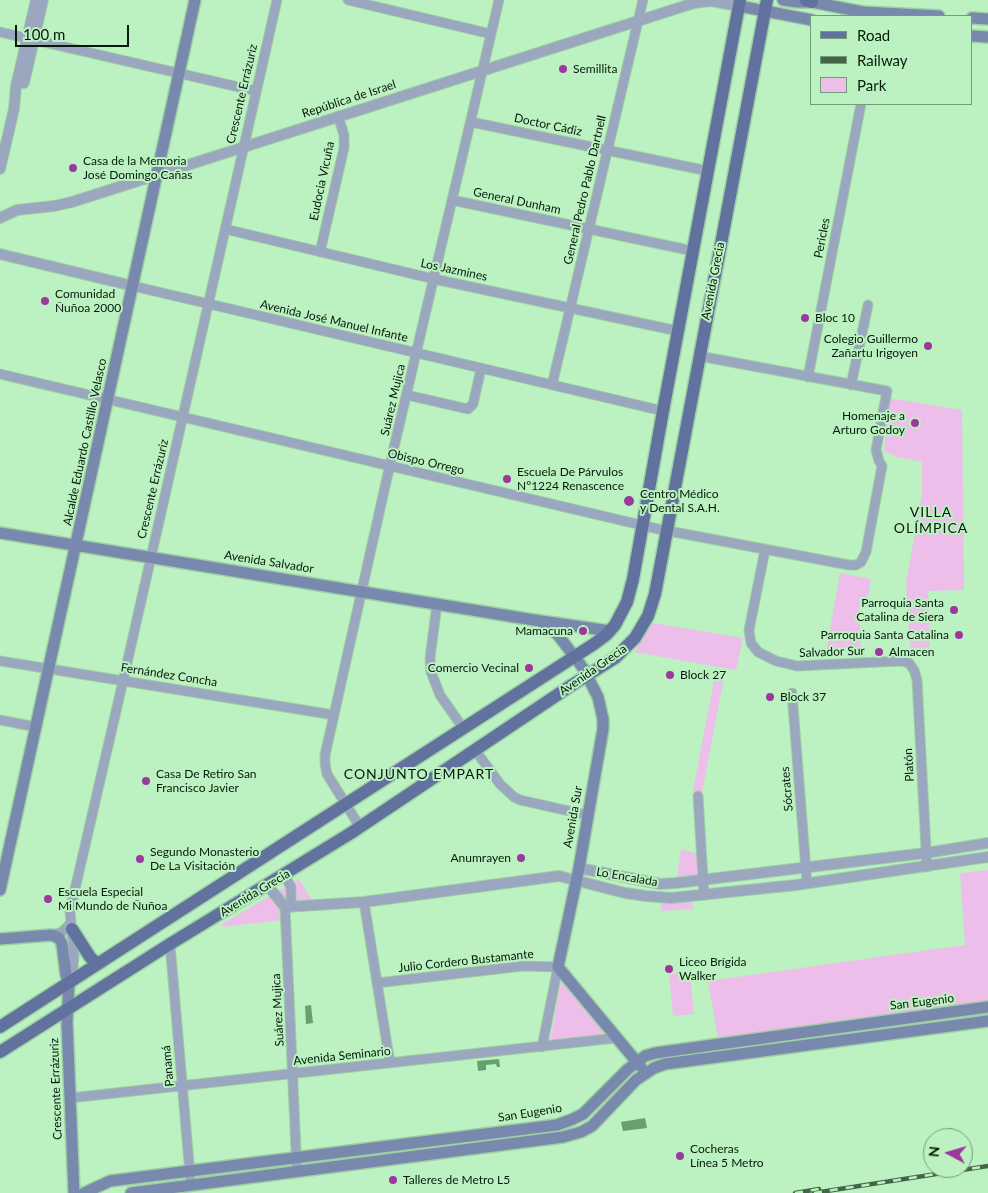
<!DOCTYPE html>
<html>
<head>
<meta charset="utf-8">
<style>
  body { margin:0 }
  #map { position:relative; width:988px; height:1193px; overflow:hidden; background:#bcf2c2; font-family:Lato,sans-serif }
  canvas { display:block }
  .legend { position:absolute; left:810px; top:15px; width:162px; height:90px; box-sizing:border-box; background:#bcf2c2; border:1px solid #739c78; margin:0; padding:6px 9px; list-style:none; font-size:15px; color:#051a09 }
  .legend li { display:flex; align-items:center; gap:10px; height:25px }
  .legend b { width:25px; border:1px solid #739c78 }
  .north { position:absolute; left:923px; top:1128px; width:50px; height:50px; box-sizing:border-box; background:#bcf2c2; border:1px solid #739c78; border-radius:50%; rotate:276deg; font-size:14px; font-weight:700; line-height:20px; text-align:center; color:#051a09 }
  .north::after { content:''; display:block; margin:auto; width:18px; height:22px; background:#9c379c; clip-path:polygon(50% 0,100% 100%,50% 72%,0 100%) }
  .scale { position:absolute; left:15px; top:25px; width:114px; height:22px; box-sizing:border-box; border:2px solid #051a09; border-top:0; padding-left:6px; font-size:15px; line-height:18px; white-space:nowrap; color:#051a09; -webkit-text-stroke:4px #bcf2c2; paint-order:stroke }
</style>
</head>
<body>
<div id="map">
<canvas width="988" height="1193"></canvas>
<ul class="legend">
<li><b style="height:6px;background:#61729f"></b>Road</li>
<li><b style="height:6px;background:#446549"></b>Railway</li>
<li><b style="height:14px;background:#ecbee9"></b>Park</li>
</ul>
<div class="north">N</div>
<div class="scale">100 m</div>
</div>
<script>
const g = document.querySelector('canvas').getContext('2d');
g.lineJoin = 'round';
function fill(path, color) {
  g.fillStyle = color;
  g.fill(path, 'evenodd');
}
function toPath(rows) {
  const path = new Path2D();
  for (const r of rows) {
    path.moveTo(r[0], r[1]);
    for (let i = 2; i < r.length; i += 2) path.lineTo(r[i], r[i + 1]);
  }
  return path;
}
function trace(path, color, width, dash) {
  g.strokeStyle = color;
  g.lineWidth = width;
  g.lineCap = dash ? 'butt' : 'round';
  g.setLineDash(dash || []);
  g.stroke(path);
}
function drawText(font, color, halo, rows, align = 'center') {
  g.font = font + ' Lato,sans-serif';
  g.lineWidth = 4;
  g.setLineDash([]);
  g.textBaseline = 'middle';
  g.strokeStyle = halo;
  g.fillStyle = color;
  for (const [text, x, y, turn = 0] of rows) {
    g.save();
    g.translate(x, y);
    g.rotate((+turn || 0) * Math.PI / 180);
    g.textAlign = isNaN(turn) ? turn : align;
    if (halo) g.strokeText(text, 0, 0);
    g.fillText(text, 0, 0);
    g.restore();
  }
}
const green = toPath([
  [889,398,962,410,964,590,928,591,930,647,910,649,906,583,922,494,922,462,897,457,884,451],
  [840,573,871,579,868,596,859,598,861,651,826,652],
  [653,623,743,638,736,670,634,652],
  [716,670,725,672,702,793,693,791],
  [681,849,698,854,699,872,698,876,677,878],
  [988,870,988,1003,718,1039,708,981,965,945,960,873],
  [299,879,313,902,281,905,282,920,222,927,222,924],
  [690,901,694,909,661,911,661,903],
  [690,972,694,1014,673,1016,669,974],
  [561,982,608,1035,550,1041]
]);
const water = toPath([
  [311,1005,313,1023,306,1024,305,1006],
  [499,1059,500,1067,497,1067,496,1064,486,1065,486,1070,478,1071,477,1061],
  [645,1118,647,1128,623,1131,621,1122]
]);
const minor = toPath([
  [348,0,491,34],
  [0,32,256,91],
  [471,122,708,171],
  [452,200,693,251],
  [225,229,434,279,678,331],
  [320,252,344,148,344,135,338,116],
  [133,286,663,411],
  [0,374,658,529,849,565,856,565,861,562,866,552,882,466,879,461,876,450,887,391,699,356],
  [808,377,861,104],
  [552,385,643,0],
  [851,385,868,305],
  [407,395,468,409,473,404,481,369],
  [765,550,749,630,751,643,758,652,776,661,797,666,901,661,909,663,914,670,917,680,927,867],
  [437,604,430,658,431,672,440,695,463,728],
  [0,661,334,715],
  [792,693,807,883],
  [0,720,36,727],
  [475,750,500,784,514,797,520,800,587,815],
  [698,796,704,895],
  [360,827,327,774,325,764,325,755,391,460,499,0],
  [284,875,291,887,291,907],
  [364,902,390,1063],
  [285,907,297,1172],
  [51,935,62,932,70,924],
  [170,944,191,1186],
  [69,983,72,976,74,957,70,911,123,681,277,0],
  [377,983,523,966,558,967,542,1047],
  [70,1098,616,1038]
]);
const tertiary = toPath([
  [24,83,43,0],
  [0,169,14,109,16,86,36,0],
  [0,218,17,210,54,206,72,202,694,3,711,1,739,6],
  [0,254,133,286],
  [579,868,660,884,676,883,926,853,988,843],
  [268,886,285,907,364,902,559,876,625,893,646,896,671,898,796,885,988,857]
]);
const secondary = toPath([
  [783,0,797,2,812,2,863,12,939,16],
  [739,6,812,20],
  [972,18,988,19],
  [972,36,988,37],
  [0,533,534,620,610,631],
  [542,623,558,635,583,668,598,697,603,719,603,729,579,868,558,967,641,1067],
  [0,890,195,0],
  [0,939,51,935,59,938,62,944,66,975,69,984,67,1022,74,1193],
  [84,1193,110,1181,557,1125,573,1119,583,1114,628,1069,645,1056,655,1053,988,1007],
  [131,1193,563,1137,581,1132,592,1126,636,1080,654,1068,665,1064,988,1021]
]);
const primary = toPath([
  [806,0,812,2],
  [72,929,90,957,97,964],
  [0,1027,594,644,606,635,615,625,627,602,633,579,663,411,740,0],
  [0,1052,170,944,351,833,572,685,615,658,635,638,648,616,655,594,767,0]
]);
const rail = toPath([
  [795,1193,819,1189],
  [814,1193,988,1166]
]);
const markers = [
  [563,69,5,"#9c379c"],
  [73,168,5,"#9c379c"],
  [45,301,5,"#9c379c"],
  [805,318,5,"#9c379c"],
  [928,346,5,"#9c379c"],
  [915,423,5,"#9c379c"],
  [507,479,5,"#9c379c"],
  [629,501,6,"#9c379c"],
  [954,610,5,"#9c379c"],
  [583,631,5,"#9c379c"],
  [959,635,5,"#9c379c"],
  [879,652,5,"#9c379c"],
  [529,668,5,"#9c379c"],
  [670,675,5,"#9c379c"],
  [770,697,5,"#9c379c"],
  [146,781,5,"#9c379c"],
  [521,858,5,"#9c379c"],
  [140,859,5,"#9c379c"],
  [48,899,5,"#9c379c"],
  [669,969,5,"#9c379c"],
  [680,1156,5,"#9c379c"],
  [393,1180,5,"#9c379c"]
];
const poiNames = [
  ["Semillita",573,69],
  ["Casa de la Memoria",83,161],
  ["José Domingo Cañas",83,175],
  ["Comunidad",55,294],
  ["Ñuñoa 2000",55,308],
  ["Bloc 10",815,318],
  ["Colegio Guillermo",918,339,"right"],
  ["Zañartu Irigoyen",918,353,"right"],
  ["Homenaje a",905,416,"right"],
  ["Arturo Godoy",905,430,"right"],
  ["Escuela De Párvulos",517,472],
  ["N°1224 Renascence",517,486],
  ["Centro Médico",640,494],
  ["y Dental S.A.H.",640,508],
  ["Parroquia Santa",944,603,"right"],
  ["Catalina de Siera",944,617,"right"],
  ["Mamacuna",573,631,"right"],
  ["Parroquia Santa Catalina",949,635,"right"],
  ["Almacen",889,652],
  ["Comercio Vecinal",519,668,"right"],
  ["Block 27",680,675],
  ["Block 37",780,697],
  ["Casa De Retiro San",156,774],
  ["Francisco Javier",156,788],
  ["Segundo Monasterio",150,852],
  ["De La Visitación",150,866],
  ["Anumrayen",511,858,"right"],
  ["Escuela Especial",58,892],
  ["Mi Mundo de Ñuñoa",58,906],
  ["Liceo Brígida",679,962],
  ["Walker",679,976],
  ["Cocheras",690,1149],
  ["Línea 5 Metro",690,1163],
  ["Talleres de Metro L5",403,1180]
];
const streetNames = [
  ["Crescente Errázuriz",242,94,-77],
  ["República de Israel",349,99,-18],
  ["Doctor Cádiz",548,125,12],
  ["Eudocia Vicuña",322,181,-78],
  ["General Pedro Pablo Dartnell",585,190,-77],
  ["General Dunham",517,201,12],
  ["Pericles",822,238,-79],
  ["Los Jazmines",454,270,12],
  ["Avenida Grecia",713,281,-79],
  ["Avenida José Manuel Infante",334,321,13],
  ["Suárez Mujica",393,400,-77],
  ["Alcalde Eduardo Castillo Velasco",85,442,-78],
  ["Obispo Orrego",426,462,13],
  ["Crescente Errázuriz",153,489,-77],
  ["Avenida Salvador",269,562,9],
  ["Salvador Sur",832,652,-2],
  ["Avenida Grecia",593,670,-35],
  ["Fernández Concha",169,675,9],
  ["Platón",909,765,-93],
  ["Sócrates",787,789,-95],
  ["Avenida Sur",573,817,-80],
  ["Lo Encalada",627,877,10],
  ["Avenida Grecia",255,893,-31],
  ["Julio Cordero Bustamante",466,961,-6],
  ["San Eugenio",922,1002,-7],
  ["Suárez Mujica",278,1010,-93],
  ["Avenida Seminario",342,1056,-6],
  ["Panamá",168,1066,-95],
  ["Crescente Errázuriz",56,1089,-92],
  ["San Eugenio",530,1113,-9]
];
const neighbourhoodNames = [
  ["VILLA",931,512],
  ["OLÍMPICA",931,528],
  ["CONJUNTO EMPART",419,774]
];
fill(green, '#ecbee9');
fill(water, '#66a06e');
trace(minor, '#9fcfa4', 11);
trace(tertiary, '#9fcfa4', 12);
trace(secondary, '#9fcfa4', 14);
trace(primary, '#9fcfa4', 15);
trace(minor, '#9ba6bf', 9);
trace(tertiary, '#9ba6bf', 10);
trace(secondary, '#7988ad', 11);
trace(primary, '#61729f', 12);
trace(rail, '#446549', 4.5);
trace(rail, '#bcf2c2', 2.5, [8]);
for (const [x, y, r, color] of markers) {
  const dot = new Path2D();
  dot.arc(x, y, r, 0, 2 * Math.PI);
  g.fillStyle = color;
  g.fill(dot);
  trace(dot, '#bcf2c2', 2);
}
drawText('12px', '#051a09', '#bcf2c2', poiNames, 'left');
drawText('12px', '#051a09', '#bcf2c2', streetNames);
g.letterSpacing = '1px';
drawText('14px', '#051a09', '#bcf2c2', neighbourhoodNames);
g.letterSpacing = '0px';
</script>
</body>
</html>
